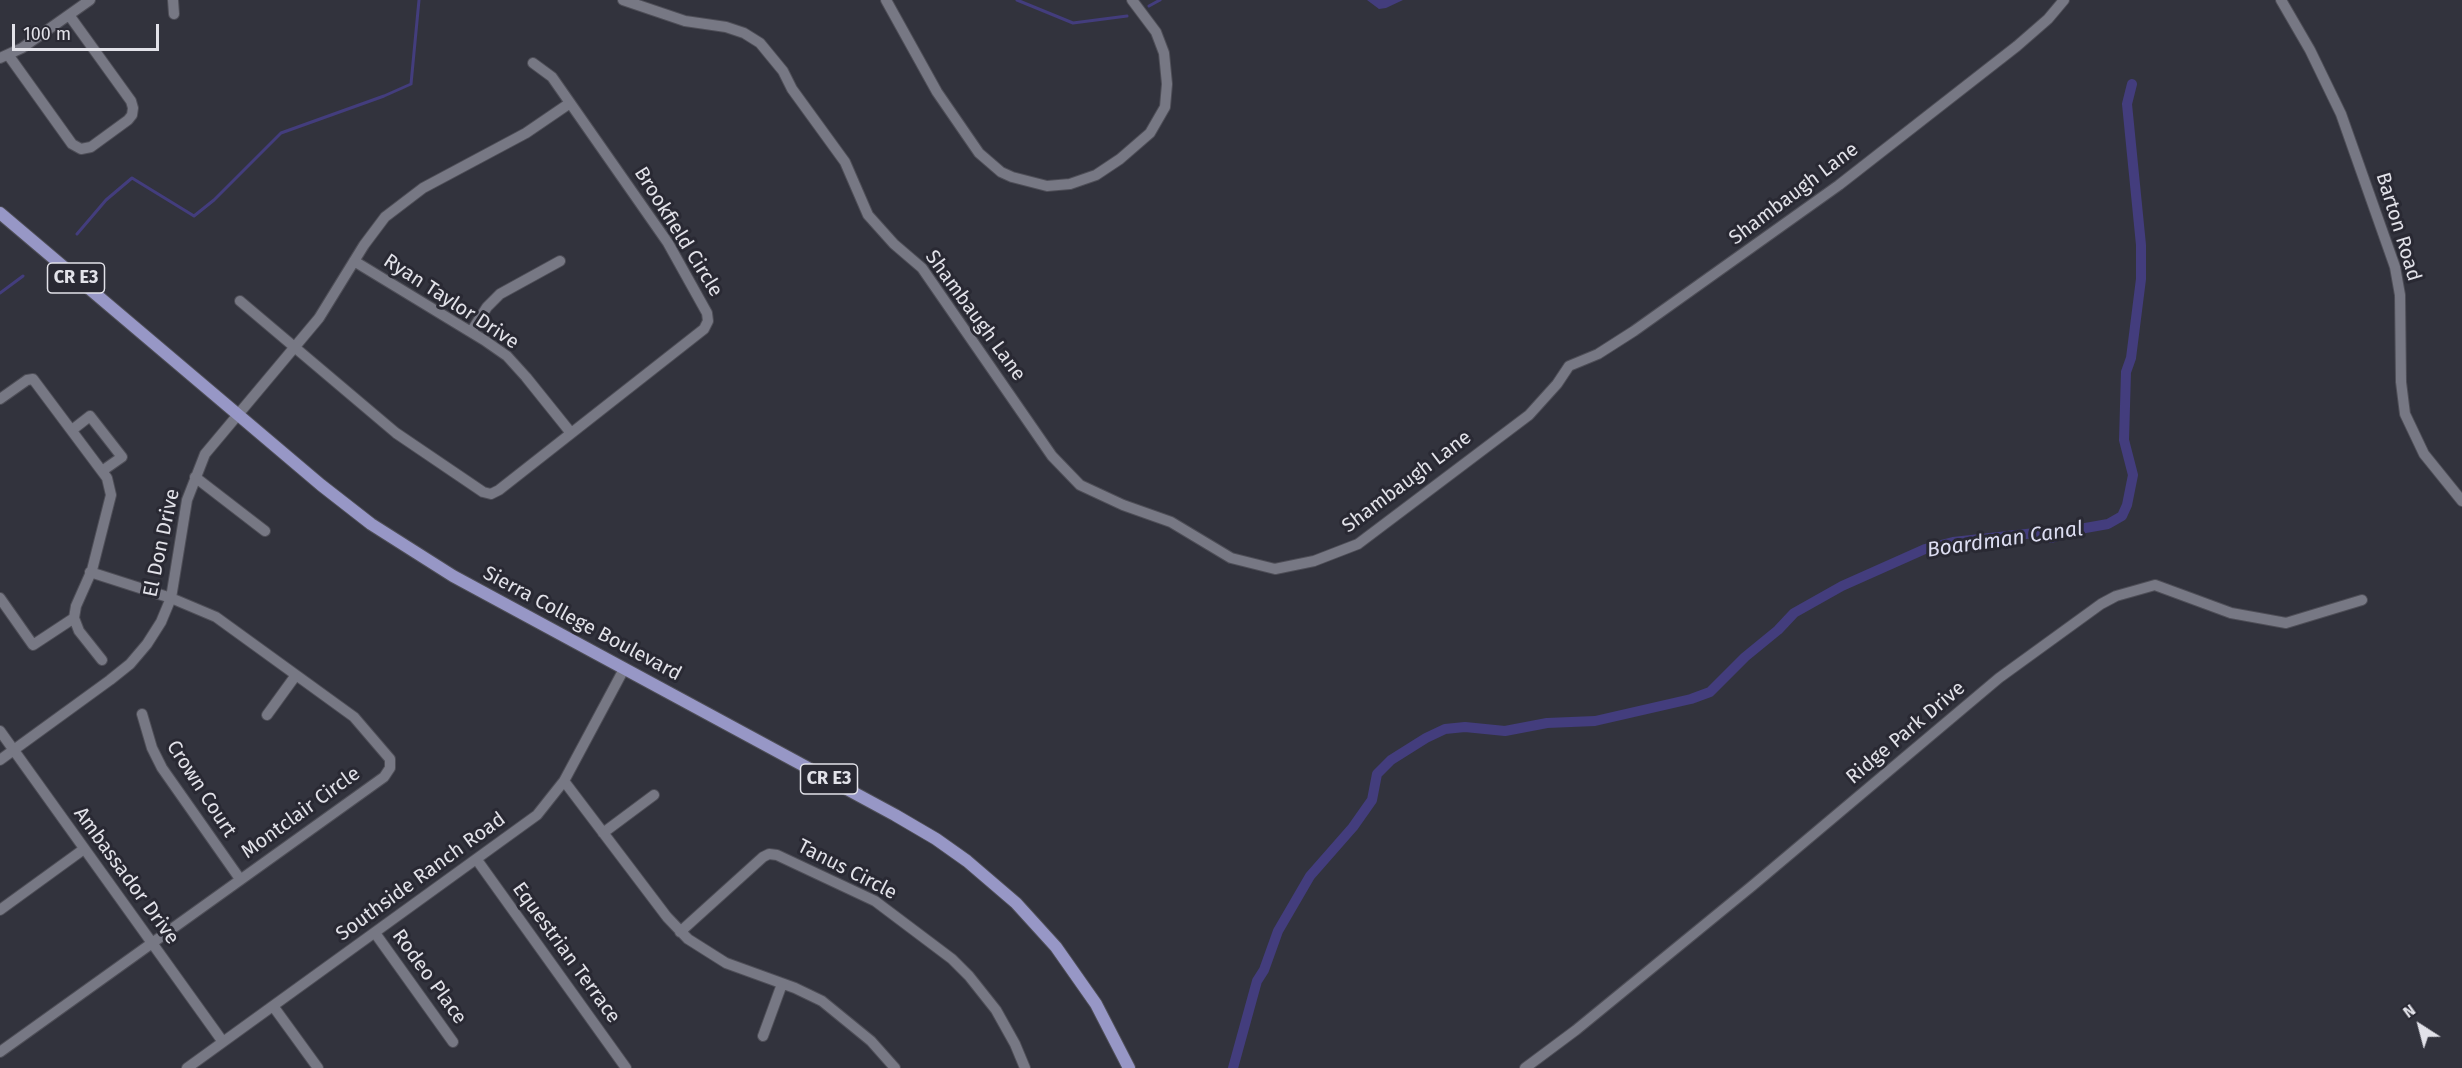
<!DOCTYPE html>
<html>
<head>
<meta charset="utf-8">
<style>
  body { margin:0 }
  #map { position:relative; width:2462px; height:1068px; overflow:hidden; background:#32333d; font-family:"Fira Sans",sans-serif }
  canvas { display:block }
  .north { position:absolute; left:2390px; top:996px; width:60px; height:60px; -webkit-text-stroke:4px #292933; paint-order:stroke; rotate:324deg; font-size:16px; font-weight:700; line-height:24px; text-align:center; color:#e2e2e9 }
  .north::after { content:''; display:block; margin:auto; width:21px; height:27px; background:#e2e2e9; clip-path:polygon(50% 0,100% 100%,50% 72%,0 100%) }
  .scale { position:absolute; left:12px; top:24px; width:147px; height:27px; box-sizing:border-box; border:3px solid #e2e2e9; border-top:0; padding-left:8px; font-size:18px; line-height:21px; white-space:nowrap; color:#e2e2e9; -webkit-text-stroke:4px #292933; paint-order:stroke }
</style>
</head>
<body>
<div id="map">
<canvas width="2462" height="1068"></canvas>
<div class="north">N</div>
<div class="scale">100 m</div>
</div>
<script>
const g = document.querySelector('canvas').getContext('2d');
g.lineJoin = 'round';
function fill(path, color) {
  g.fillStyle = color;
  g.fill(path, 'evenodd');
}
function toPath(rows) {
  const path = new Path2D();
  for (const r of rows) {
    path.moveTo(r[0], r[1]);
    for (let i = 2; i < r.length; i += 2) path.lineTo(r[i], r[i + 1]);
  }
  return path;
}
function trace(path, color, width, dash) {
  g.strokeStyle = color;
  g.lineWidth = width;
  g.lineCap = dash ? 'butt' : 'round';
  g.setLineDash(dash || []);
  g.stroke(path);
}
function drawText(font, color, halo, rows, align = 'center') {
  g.font = font + ' "Fira Sans",sans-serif';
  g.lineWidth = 6;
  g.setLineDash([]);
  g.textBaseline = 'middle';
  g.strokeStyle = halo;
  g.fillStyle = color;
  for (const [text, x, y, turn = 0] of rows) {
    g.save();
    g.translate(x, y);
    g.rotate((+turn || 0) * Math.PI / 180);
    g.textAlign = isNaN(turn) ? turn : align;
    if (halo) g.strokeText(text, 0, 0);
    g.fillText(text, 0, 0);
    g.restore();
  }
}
const water = toPath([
  [1367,0,1403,0,1386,8,1379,9]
]);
const stream = toPath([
  [1017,0,1073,23,1127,16],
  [1149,6,1160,0],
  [77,234,106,200,132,178,194,216,214,200,281,133,384,96,411,84,419,0],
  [0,293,23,276]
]);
const canal = toPath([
  [1233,1068,1257,981,1264,970,1278,931,1310,876,1353,827,1372,800,1377,774,1391,760,1426,738,1445,729,1465,727,1505,731,1547,723,1595,721,1691,699,1710,692,1745,657,1778,630,1794,613,1842,586,1925,549,1953,542,2035,533,2051,538,2074,530,2108,524,2122,516,2127,505,2133,475,2124,440,2126,372,2131,358,2141,279,2141,245,2127,104,2132,84]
]);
const minor = toPath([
  [173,0,174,14],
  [623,0,685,21,726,27,744,33,760,43,783,71,792,89,845,162,868,215,894,244,922,268,1052,456,1080,485,1123,505,1171,522,1231,558,1275,569,1314,561,1358,544,1529,415,1557,384,1569,366,1598,354,1634,331,1839,185,2017,46,2048,19,2064,0],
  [886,0,937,92,979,153,1001,172,1012,177,1047,186,1070,184,1096,175,1120,159,1150,133,1165,107,1167,84,1164,53,1156,32,1132,0],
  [2281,0,2310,50,2341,114,2395,267,2400,295,2401,382,2405,414,2424,454,2462,501],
  [9,56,72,144,81,149,91,147,128,120,132,115,133,108,131,101,69,15],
  [0,58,22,48,90,0],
  [354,261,484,340,507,356,526,377,571,433],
  [240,301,396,433,483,492,491,494,499,490,704,329,708,321,707,313,668,243,552,77,533,63],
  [471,332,487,307,500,294,560,261],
  [0,399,27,380,33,379,107,478,111,495,92,570,76,606,74,618,79,631,102,660],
  [72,430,90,416,122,457,102,471],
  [195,477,265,531],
  [0,598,33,645,74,618],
  [142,714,152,748,162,768,240,879],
  [267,715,296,675],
  [0,731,223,1042],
  [0,760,110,680,130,664,147,644,161,622,171,598,187,500,205,454,319,318,364,245,385,217,423,188,526,133,570,103],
  [564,781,667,917,688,939,726,963,795,988,822,1001,871,1041,895,1068],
  [603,833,654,795],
  [477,860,626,1068],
  [0,910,84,849],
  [680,932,763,857,769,854,777,855,875,901,952,959,969,976,996,1010,1015,1044,1025,1068],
  [375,933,453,1042],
  [273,1006,318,1068],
  [763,1036,782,984],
  [0,1052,384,777,390,768,390,759,354,717,216,617,171,598,90,572],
  [187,1068,537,815,564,781,624,669],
  [1525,1068,1576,1030,1752,886,1999,678,2101,604,2116,596,2155,585,2231,613,2286,623,2362,600]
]);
const major = toPath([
  [0,213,321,485,371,524,453,576,895,815,936,839,967,861,1016,903,1056,947,1096,1004,1129,1068]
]);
const shields = [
  [76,278,57],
  [829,779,57]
];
const shieldNames = [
  ["CR E3",76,278],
  ["CR E3",829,779]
];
const streetNames = [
  ["Shambaugh Lane",1794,194,-37],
  ["Barton Road",2398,227,73],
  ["Brookfield Circle",678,232,58],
  ["Ryan Taylor Drive",451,302,33],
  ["Shambaugh Lane",975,316,54],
  ["Shambaugh Lane",1407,482,-37],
  ["El Don Drive",162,543,-78],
  ["Sierra College Boulevard",582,624,28],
  ["Ridge Park Drive",1906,733,-40],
  ["Crown Court",201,789,57],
  ["Montclair Circle",301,813,-36],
  ["Tanus Circle",847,870,27],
  ["Ambassador Drive",126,876,54],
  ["Southside Ranch Road",421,877,-36],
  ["Equestrian Terrace",566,953,54],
  ["Rodeo Place",429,977,54]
];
const waterNames = [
  ["Boardman Canal",2005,540,-8]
];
fill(water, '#433d7d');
trace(stream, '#433d7d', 3);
trace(canal, '#433d7d', 10);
trace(minor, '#4e4e57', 12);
trace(major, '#4e4e57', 14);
trace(minor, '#777884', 10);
trace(major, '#9797c6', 12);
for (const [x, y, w] of shields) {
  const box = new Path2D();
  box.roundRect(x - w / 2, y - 15, w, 30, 4.5);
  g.fillStyle = '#292933';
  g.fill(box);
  trace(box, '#e2e2e9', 1.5);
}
drawText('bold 18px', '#e2e2e9', null, shieldNames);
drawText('20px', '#e2e2e9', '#292933', streetNames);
drawText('italic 21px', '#dcddf1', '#292933', waterNames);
</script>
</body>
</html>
